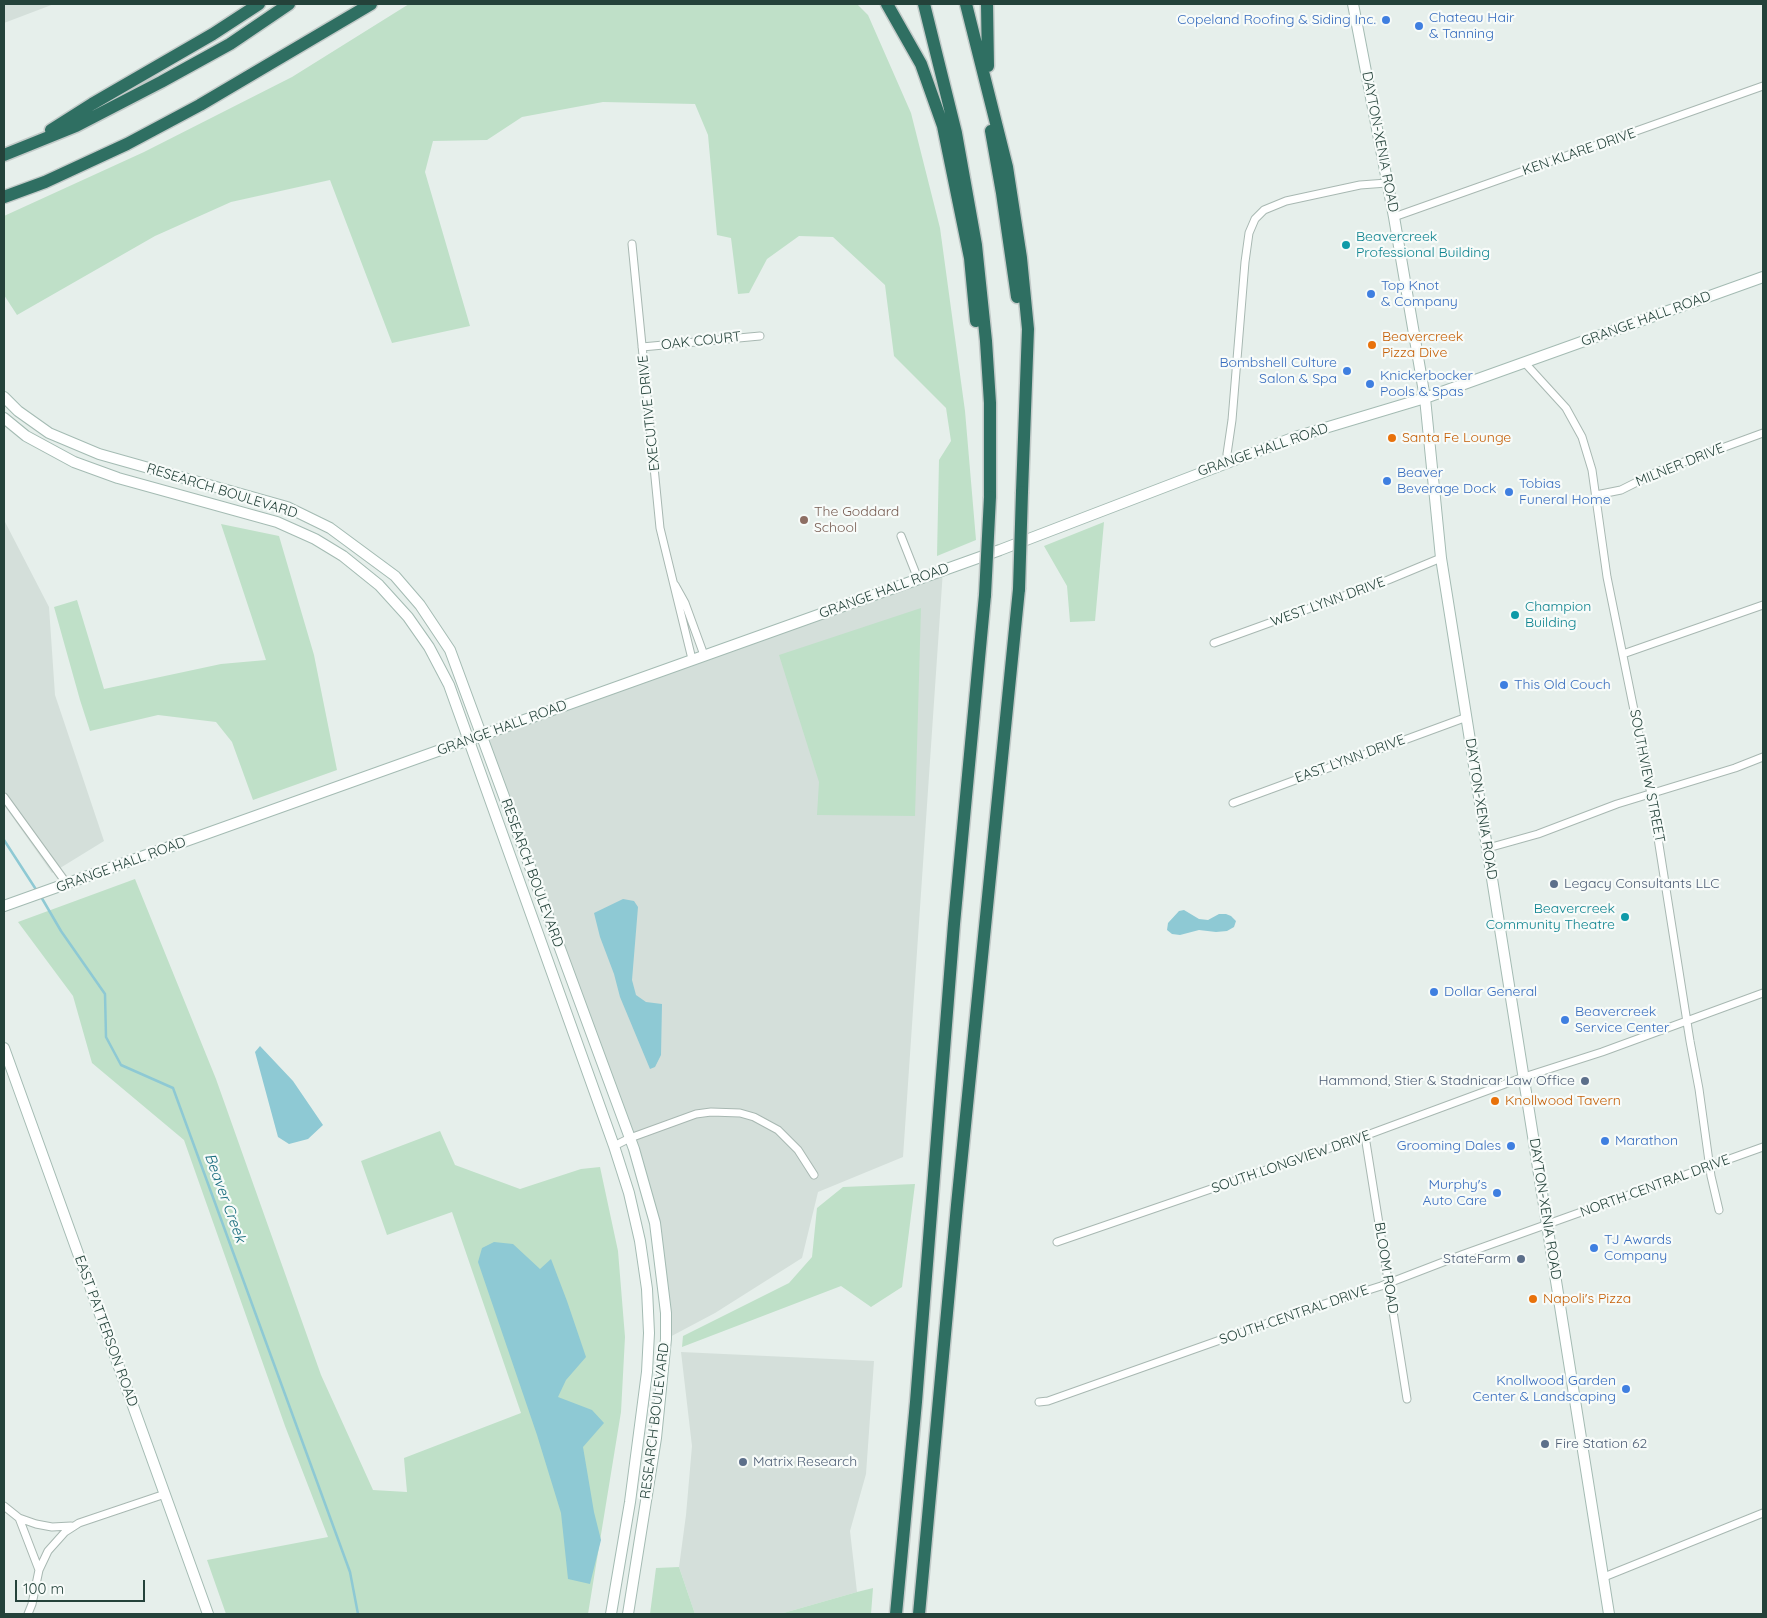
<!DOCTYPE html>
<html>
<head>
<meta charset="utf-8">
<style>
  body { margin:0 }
  #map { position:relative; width:1767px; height:1618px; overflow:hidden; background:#e6efeb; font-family:Quicksand,sans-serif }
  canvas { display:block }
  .frame { position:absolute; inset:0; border:5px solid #24423a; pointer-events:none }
  .scale { position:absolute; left:15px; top:1580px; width:130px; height:22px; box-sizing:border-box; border:2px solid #24423a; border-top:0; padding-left:6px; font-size:15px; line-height:18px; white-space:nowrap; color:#24423a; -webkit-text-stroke:4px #f7fbf9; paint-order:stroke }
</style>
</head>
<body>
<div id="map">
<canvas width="1767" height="1618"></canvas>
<div class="frame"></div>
<div class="scale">100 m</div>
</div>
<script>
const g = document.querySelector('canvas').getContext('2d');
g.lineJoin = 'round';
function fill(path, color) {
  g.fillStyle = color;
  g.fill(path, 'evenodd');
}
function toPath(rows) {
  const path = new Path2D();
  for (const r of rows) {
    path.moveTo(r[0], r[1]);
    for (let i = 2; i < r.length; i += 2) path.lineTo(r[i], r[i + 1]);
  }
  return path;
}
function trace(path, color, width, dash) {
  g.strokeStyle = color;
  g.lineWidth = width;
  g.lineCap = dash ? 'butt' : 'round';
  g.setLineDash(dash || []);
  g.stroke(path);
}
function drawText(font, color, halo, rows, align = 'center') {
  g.font = font + ' Quicksand,sans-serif';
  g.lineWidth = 4.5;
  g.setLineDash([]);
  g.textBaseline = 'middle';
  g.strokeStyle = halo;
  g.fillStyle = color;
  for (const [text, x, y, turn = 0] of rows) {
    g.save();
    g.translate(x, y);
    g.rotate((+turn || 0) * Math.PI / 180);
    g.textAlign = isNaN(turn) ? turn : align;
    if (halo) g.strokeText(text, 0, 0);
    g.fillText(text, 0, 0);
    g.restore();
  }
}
const built = toPath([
  [4,4,54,4,4,23],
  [4,520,49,607,55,695,104,841,52,873,4,805],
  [943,570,903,1157,818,1192,802,1258,715,1313,666,1339,655,1223,634,1149,482,735],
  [681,1352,874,1361,866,1474,850,1531,857,1592,780,1614,695,1614,679,1567,686,1515,692,1446]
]);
const green = toPath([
  [409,4,857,4,868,15,911,113,940,228,965,411,976,540,937,556,939,460,951,441,946,408,894,356,885,285,833,237,799,236,767,259,749,293,738,294,731,238,717,235,708,135,695,104,603,102,522,117,487,140,433,141,425,172,470,326,392,343,330,180,231,202,155,236,17,315,4,295,4,216,144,152,292,77],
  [1104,522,1095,621,1070,622,1067,586,1044,546],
  [221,524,279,536,314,655,337,770,253,800,232,742,216,722,158,715,90,731,80,700,54,607,77,600,104,689,221,664,266,660],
  [921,608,915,816,817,815,819,782,779,655],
  [135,879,216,1079,321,1375,373,1490,407,1492,404,1458,521,1413,452,1212,387,1235,361,1161,440,1131,455,1165,520,1189,581,1169,600,1167,618,1251,625,1337,621,1412,588,1614,226,1614,207,1560,328,1537,285,1426,184,1140,92,1063,73,996,18,922],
  [915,1184,902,1287,871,1307,841,1286,682,1347,683,1336,789,1283,812,1257,817,1208,843,1187],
  [679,1567,695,1614,650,1614,656,1568],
  [873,1588,871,1614,780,1614,857,1592]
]);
const water = toPath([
  [623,899,634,901,638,907,632,980,636,995,646,1002,662,1004,661,1055,655,1067,650,1069,620,997,614,974,600,937,594,913],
  [1184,910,1199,919,1208,920,1219,914,1226,914,1231,916,1236,921,1234,927,1227,931,1216,932,1199,930,1180,935,1172,934,1167,930,1168,923,1179,911],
  [260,1046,293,1081,323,1125,308,1139,289,1144,278,1137,255,1052],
  [494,1242,513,1244,540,1269,551,1259,567,1301,586,1357,566,1380,558,1397,592,1410,604,1423,583,1447,594,1512,601,1540,590,1584,568,1579,561,1513,537,1435,478,1262,482,1248]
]);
const stream = toPath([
  [4,840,37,891],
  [40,895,61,931,105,994,106,1037,121,1065,173,1088,350,1572,358,1614]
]);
const street = toPath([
  [1394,217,1763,86],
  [632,244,660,528,692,659],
  [642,347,760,336],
  [1525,363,1566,408,1582,437,1592,470,1607,577,1651,794,1690,1041,1699,1089,1711,1176,1719,1210],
  [1229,461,1227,454,1232,420,1245,262,1249,233,1255,219,1264,210,1286,201,1360,185,1387,183],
  [1596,495,1621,490,1659,471,1763,433],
  [901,536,918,579],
  [675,585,685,603,704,655],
  [1214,643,1388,580,1441,558],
  [1623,654,1763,605],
  [4,797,67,884],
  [1233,803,1467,717],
  [1488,848,1538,834,1617,804,1735,768,1763,757],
  [1365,1136,1407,1399],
  [614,1146,630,1138,696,1114,711,1112,740,1113,754,1117,778,1130,798,1150,814,1175],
  [1057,1242,1359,1138,1524,1077,1602,1052,1763,993],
  [1039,1402,1048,1401,1299,1312,1381,1286,1464,1254,1763,1147],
  [4,1506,19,1518,36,1524,52,1527,71,1526],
  [19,1518,39,1570],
  [1604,1577,1763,1513],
  [28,1614,32,1604,39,1570,48,1551,65,1532,79,1523,165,1494]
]);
const secondary = toPath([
  [1353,4,1394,217,1425,398,1441,558,1609,1614],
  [4,397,18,411,49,433,99,454,287,507,330,528,395,576,420,605,450,650,634,1149,655,1223,666,1313,666,1339,656,1438,628,1614],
  [4,418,26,436,74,462,118,478,277,522,315,539,343,556,379,585,408,617,429,647,449,685,614,1146,629,1193,640,1241,647,1289,649,1333,647,1372,630,1502,611,1614],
  [4,906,1000,550,1295,437,1425,398,1763,277],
  [4,1048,208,1614]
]);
const highway = toPath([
  [887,4,921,64,943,126,970,258,976,321],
  [924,4,956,133,976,245,986,341,990,403,990,497],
  [966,4,1007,167,1021,258,1028,329,1022,492],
  [987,4,988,66],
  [51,130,92,104,213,34,259,4],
  [991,131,1002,193,1017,297],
  [4,155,76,126,161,82,230,44,289,4],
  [4,197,45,182,127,144,200,105,371,4],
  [896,1614,916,1402,954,924,985,595],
  [919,1614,957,1205,1019,589]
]);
const highwayBridge = toPath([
  [1019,589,1022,492],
  [985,595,990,497]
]);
const markers = [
  [1386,20,5,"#3f7fe0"],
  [1419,26,5,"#3f7fe0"],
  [1346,245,5,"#0f9aa8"],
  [1371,294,5,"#3f7fe0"],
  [1372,345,5,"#e8710a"],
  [1347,371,5,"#3f7fe0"],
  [1370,384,5,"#3f7fe0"],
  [1392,438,5,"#e8710a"],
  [1387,481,5,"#3f7fe0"],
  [1509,492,5,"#3f7fe0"],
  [804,520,5,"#8d6e63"],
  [1515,615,5,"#0f9aa8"],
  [1504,685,5,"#3f7fe0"],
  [1554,884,5,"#5c6f8a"],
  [1625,917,5,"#0f9aa8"],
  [1434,992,5,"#3f7fe0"],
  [1565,1020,5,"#3f7fe0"],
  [1585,1081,5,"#5c6f8a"],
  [1495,1101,5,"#e8710a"],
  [1605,1141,5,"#3f7fe0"],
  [1511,1146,5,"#3f7fe0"],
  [1497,1193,5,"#3f7fe0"],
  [1594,1248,5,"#3f7fe0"],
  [1521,1259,5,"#5c6f8a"],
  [1533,1299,5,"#e8710a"],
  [1626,1389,5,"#3f7fe0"],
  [1545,1444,5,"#5c6f8a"],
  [743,1462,5,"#5c6f8a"]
];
const shopNames = [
  ["Chateau Hair",1429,18],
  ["& Tanning",1429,34],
  ["Copeland Roofing & Siding Inc.",1376,20,"right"],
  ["Top Knot",1381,286],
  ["& Company",1381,302],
  ["Bombshell Culture",1337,363,"right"],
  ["Salon & Spa",1337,379,"right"],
  ["Knickerbocker",1380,376],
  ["Pools & Spas",1380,392],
  ["Beaver",1397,473],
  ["Beverage Dock",1397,489],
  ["Tobias",1519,484],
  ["Funeral Home",1519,500],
  ["This Old Couch",1514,685],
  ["Dollar General",1444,992],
  ["Beavercreek",1575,1012],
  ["Service Center",1575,1028],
  ["Marathon",1615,1141],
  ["Grooming Dales",1501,1146,"right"],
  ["Murphy's",1487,1185,"right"],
  ["Auto Care",1487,1201,"right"],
  ["TJ Awards",1604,1240],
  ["Company",1604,1256],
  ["Knollwood Garden",1616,1381,"right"],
  ["Center & Landscaping",1616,1397,"right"]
];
const streetNames = [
  ["DAYTON-XENIA ROAD",1380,142,79],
  ["KEN KLARE DRIVE",1579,152,-19],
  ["GRANGE HALL ROAD",1646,319,-20],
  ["OAK COURT",701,341,-6],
  ["EXECUTIVE DRIVE",649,413,-96],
  ["GRANGE HALL ROAD",1263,450,-19],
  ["MILNER DRIVE",1680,465,-22],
  ["RESEARCH BOULEVARD",222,491,17],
  ["GRANGE HALL ROAD",884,591,-20],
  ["WEST LYNN DRIVE",1328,602,-20],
  ["GRANGE HALL ROAD",502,728,-20],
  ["EAST LYNN DRIVE",1350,759,-20],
  ["SOUTHVIEW STREET",1647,776,79],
  ["DAYTON-XENIA ROAD",1481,809,81],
  ["GRANGE HALL ROAD",121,865,-20],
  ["RESEARCH BOULEVARD",532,873,70],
  ["SOUTH LONGVIEW DRIVE",1291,1162,-19],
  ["NORTH CENTRAL DRIVE",1655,1186,-20],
  ["DAYTON-XENIA ROAD",1545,1209,81],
  ["BLOOM ROAD",1386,1268,81],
  ["SOUTH CENTRAL DRIVE",1294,1315,-19],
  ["EAST PATTERSON ROAD",106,1331,70],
  ["RESEARCH BOULEVARD",655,1421,-83]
];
const cultureNames = [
  ["Beavercreek",1356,237],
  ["Professional Building",1356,253],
  ["Champion",1525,607],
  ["Building",1525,623],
  ["Beavercreek",1615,909,"right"],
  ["Community Theatre",1615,925,"right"]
];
const foodNames = [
  ["Beavercreek",1382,337],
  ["Pizza Dive",1382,353],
  ["Santa Fe Lounge",1402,438],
  ["Knollwood Tavern",1505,1101],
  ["Napoli's Pizza",1543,1299]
];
const educationNames = [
  ["The Goddard",814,512],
  ["School",814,528]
];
const serviceNames = [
  ["Legacy Consultants LLC",1564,884],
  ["Hammond, Stier & Stadnicar Law Office",1575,1081,"right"],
  ["StateFarm",1511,1259,"right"],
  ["Fire Station 62",1555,1444],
  ["Matrix Research",753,1462]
];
const waterNames = [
  ["Beaver Creek",225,1198,70]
];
fill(built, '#d4dfda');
fill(green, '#bfe0c8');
fill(water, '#8ec9d4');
trace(stream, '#8ec9d4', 2.5);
trace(street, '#a8b8b2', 9);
trace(secondary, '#a4bbb3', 12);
trace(highway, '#c2cac8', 15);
trace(street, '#fff', 7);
trace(secondary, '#fff', 10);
trace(highway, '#2f6f62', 12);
trace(highwayBridge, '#c2cac8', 15, []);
trace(highwayBridge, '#2f6f62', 12);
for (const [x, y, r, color] of markers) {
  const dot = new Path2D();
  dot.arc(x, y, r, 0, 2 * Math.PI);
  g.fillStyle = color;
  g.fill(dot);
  trace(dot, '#f7fbf9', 2);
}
drawText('14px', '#366cbe', '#f7fbf9', shopNames, 'left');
drawText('14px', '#24423a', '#f7fbf9', streetNames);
drawText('14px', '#0d838f', '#f7fbf9', cultureNames, 'left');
drawText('14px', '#c56008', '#f7fbf9', foodNames, 'left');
drawText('14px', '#785e54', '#f7fbf9', educationNames, 'left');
drawText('14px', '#4e5e75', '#f7fbf9', serviceNames, 'left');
drawText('italic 15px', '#1c6f80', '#f7fbf9', waterNames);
</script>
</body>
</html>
